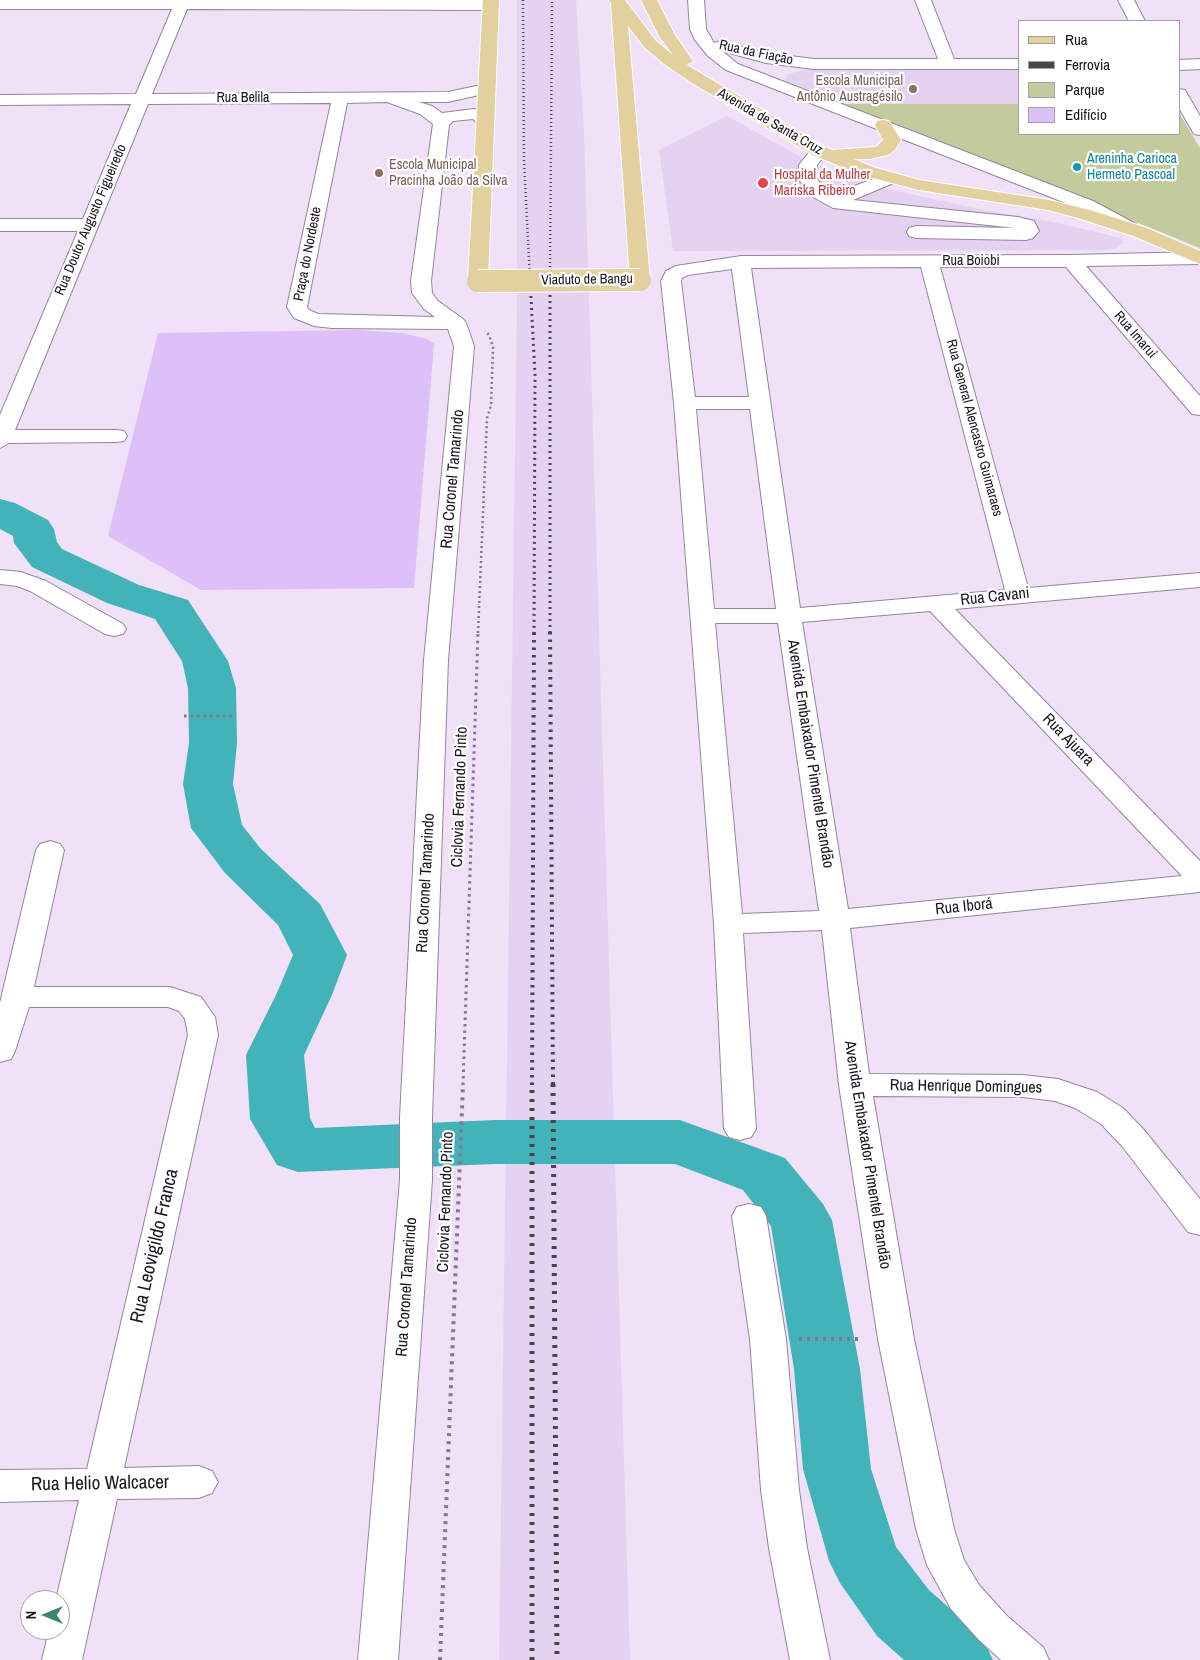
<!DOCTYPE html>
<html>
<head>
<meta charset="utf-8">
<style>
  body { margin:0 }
  #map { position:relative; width:1200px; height:1660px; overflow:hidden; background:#f0e1f9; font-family:"Archivo Narrow",sans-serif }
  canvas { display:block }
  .legend { position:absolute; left:1018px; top:20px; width:162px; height:115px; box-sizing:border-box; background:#fff; border:1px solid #a3a1a5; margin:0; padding:6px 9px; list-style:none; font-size:15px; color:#1a151d }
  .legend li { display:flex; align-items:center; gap:10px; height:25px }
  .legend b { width:25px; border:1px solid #a3a1a5 }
  .north { position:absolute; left:20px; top:1590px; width:50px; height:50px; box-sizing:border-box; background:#fff; border:1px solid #a3a1a5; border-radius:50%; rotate:270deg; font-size:14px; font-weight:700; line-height:20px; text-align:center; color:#1a151d }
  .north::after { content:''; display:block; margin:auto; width:18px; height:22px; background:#418373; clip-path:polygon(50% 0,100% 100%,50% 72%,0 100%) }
</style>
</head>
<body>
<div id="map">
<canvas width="1200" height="1660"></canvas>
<ul class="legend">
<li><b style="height:6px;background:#e3d09f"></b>Rua</li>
<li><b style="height:6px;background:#4a434e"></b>Ferrovia</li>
<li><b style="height:14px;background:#c3ca9d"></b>Parque</li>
<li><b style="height:14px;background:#dcc0f7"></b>Edifício</li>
</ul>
<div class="north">N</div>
</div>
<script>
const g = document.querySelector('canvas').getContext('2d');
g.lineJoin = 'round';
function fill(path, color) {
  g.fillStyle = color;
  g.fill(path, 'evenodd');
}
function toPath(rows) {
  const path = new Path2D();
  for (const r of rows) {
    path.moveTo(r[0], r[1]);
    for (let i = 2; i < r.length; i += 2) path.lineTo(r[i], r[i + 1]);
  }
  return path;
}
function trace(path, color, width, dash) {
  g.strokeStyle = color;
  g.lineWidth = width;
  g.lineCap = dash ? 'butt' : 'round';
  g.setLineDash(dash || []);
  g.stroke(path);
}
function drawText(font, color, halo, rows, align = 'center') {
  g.font = font + ' "Archivo Narrow",sans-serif';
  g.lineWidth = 4.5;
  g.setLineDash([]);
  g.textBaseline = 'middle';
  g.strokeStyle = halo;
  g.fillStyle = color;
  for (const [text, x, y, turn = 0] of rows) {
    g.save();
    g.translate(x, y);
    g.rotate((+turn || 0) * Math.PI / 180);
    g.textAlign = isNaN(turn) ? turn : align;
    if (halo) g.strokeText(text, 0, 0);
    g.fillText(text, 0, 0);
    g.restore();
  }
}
const built = toPath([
  [517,0,576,0,584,133,630,1660,499,1660,517,301],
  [1019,67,1019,104,844,104,785,80,788,74,808,69],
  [727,116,810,162,851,180,874,186,983,210,1054,222,1121,238,1124,242,1117,248,1108,250,673,251,659,150]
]);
const green = toPath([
  [844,104,1019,104,1019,134,1179,134,1179,113,1200,148,1200,248]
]);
const river = toPath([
  [0,499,15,503,48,520,54,529,57,542,62,549,139,585,188,600,228,661,236,688,237,743,233,784,242,825,261,849,320,904,347,955,332,995,304,1055,310,1118,315,1128,495,1120,680,1120,785,1158,823,1204,832,1220,860,1369,871,1469,896,1547,929,1590,982,1637,993,1660,904,1660,877,1636,840,1583,829,1561,803,1469,794,1369,771,1226,743,1190,675,1164,495,1164,298,1172,277,1165,250,1119,246,1055,276,995,293,955,278,925,225,873,191,828,183,784,189,743,188,688,182,661,155,619,107,603,32,567,14,543,13,536,0,529,0,499]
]);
const building = toPath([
  [361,330,403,333,427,339,434,344,414,588,201,590,108,536,158,333]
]);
const pathFar2 = toPath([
  [478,633,487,418,491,406,493,347,489,335,485,331]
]);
const pathFar1 = toPath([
  [184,716,232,716],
  [463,1085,478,632]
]);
const path = toPath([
  [799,1339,863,1339],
  [440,1660,463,1084]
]);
const minor = toPath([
  [0,0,490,0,495,2,498,5,495,8,490,10,187,9,152,94,448,92,486,84,492,86,494,89,492,92,448,102,419,102,432,106,442,113,474,109,487,112,492,120,490,124,484,125,478,124,473,119,453,121,449,125,431,281,432,293,438,301,463,319,466,323,474,346,448,660,432,1117,432,1180,398,1660,358,1660,400,1180,400,1117,424,660,454,346,448,329,332,328,314,326,294,318,287,307,331,103,148,104,15,430,116,430,124,431,127,436,124,441,116,442,9,443,0,448,0,415,78,231,0,231,0,219,83,219,131,104,0,105,0,95,136,94,172,9,0,9,0,0],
  [387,102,420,114,433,124,411,281,412,293,424,309,435,317,318,314,309,310,307,307,347,103,387,102],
  [688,0,704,0,706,29,714,43,720,41,766,53,814,59,938,59,915,0,931,0,954,59,1019,59,1019,69,814,69,766,63,722,51,738,64,1093,201,1136,224,1138,228,1136,232,1129,234,1122,232,1081,209,726,70,708,56,695,40,690,29,688,0],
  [1118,0,1134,0,1145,21,1129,21,1118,0],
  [1200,59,1200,69,1179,70,1179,60,1200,59],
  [1179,89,1185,90,1200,116,1200,135,1194,134,1179,108,1179,89],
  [819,146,825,147,828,151,817,165,816,178,827,190,836,195,846,189,890,173,896,174,899,178,896,182,853,200,1018,217,1034,221,1039,231,1033,238,1026,240,916,238,909,236,907,232,909,228,916,226,1015,228,833,208,815,198,798,179,799,165,813,147,819,146],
  [1200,252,1200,264,1086,266,1200,396,1200,415,1192,414,1066,267,940,267,1028,588,1200,573,1200,587,955,609,1200,861,1200,892,850,928,869,1074,1023,1075,1058,1079,1097,1092,1123,1108,1144,1130,1200,1199,1200,1235,1188,1232,1122,1146,1101,1124,1075,1108,1055,1101,1023,1097,873,1096,914,1339,954,1529,964,1560,979,1585,1007,1616,1043,1647,1049,1660,1001,1660,979,1640,951,1609,927,1565,916,1529,878,1339,839,1085,822,930,743,933,756,1129,751,1137,740,1140,729,1137,724,1129,714,924,674,403,661,281,666,271,676,266,741,256,1071,255,1200,252],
  [921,267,1005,590,800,608,751,268,921,267],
  [732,269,749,397,695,397,681,281,682,278,688,275,732,269],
  [696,409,750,409,776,609,714,609,696,409],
  [930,611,1182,876,848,909,802,622,930,611],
  [715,623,778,623,819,911,742,914,715,623],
  [0,570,21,572,46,581,123,624,126,629,123,634,114,636,105,634,30,591,17,586,0,584,0,570],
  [50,841,60,844,64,850,34,987,170,987,201,997,215,1017,218,1035,124,1468,199,1466,212,1471,218,1482,212,1493,199,1498,117,1499,82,1660,42,1660,49,1630,60,1630,60,1600,56,1600,79,1500,0,1502,0,1470,87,1469,188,1035,185,1019,179,1011,168,1007,29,1007,15,1051,11,1059,0,1062,0,1003,36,850,40,844,50,841],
  [749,1204,761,1207,766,1216,786,1339,799,1490,807,1548,830,1660,790,1660,769,1548,761,1490,750,1339,732,1216,737,1207,749,1204]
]);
const major = toPath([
  [483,0,499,0,488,281,485,285,478,287,471,285,468,281,483,0],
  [609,0,625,0,656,41,673,55,659,36,641,0,657,0,675,35,693,61,687,65,825,147,832,150,876,147,883,140,875,125,877,121,883,120,889,121,901,140,895,150,888,155,870,159,854,159,873,167,919,180,1049,200,1090,210,1147,228,1200,251,1200,264,1133,236,1078,218,1048,210,919,190,861,175,813,155,692,83,664,64,644,47,628,26,650,280,647,284,640,286,633,284,630,280,611,3,609,0]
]);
const railFar3 = toPath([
  [523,0,524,161,530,279],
  [550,279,552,0]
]);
const railFar2 = toPath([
  [530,278,535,375,534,633],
  [550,633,550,278]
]);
const railFar1 = toPath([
  [550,632,553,1085],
  [532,1085,534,632]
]);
const rail = toPath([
  [553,1084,557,1660],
  [532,1660,532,1084]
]);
const majorBridge = toPath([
  [478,281,640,280]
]);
const markers = [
  [913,89,5,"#8d6e63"],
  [1077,167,5,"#0f9aa8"],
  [379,173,5,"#8d6e63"],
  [763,183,6,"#e0444e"]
];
const farStreetnames = [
  ["Rua da Fiação",756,53,12],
  ["Rua Belila",243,98],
  ["Avenida de Santa Cruz",770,122,30],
  ["Rua Doutor Augusto Figueiredo",91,220,-67],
  ["Praça do Nordeste",308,254,-79],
  ["Rua Boiobi",971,261],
  ["Viaduto de Bangu",587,280,-1],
  ["Rua Imaruí",1135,335,49],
  ["Rua General Alencastro Guimaraes",974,428,75]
];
const farEducationnames = [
  ["Escola Municipal",903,81],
  ["Antônio Austragésilo",903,97],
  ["Escola Municipal",389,165,"left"],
  ["Pracinha João da Silva",389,181,"left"]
];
const farCulturenames = [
  ["Areninha Carioca",1087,159],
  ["Hermeto Pascoal",1087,175]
];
const farHealthnames = [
  ["Hospital da Mulher",774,175],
  ["Mariska Ribeiro",774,191]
];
const streetNames = [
  ["Rua Coronel Tamarindo",453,479,-85],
  ["Rua Cavani",995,597,-6],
  ["Rua Ajuara",1068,740,46],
  ["Avenida Embaixador Pimentel Brandão",810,754,81],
  ["Ciclovia Fernando Pinto",460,797,-88],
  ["Rua Coronel Tamarindo",426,883,-87],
  ["Rua Iborá",964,907,-6],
  ["Rua Henrique Domingues",966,1087,1],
  ["Avenida Embaixador Pimentel Brandão",867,1155,81],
  ["Ciclovia Fernando Pinto",446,1202,-88],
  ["Rua Coronel Tamarindo",407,1287,-86]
];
const nearStreetnames = [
  ["Rua Leovigildo Franca",155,1246,-77],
  ["Rua Helio Walcacer",100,1484,-1]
];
fill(built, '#e5d2f1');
fill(green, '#c3ca9d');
fill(river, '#42b4b9');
fill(building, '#dcc0f7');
trace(minor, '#93869b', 2);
trace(major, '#fff', 2);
trace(pathFar2, '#827888', 2.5, [2, 3]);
trace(pathFar1, '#827888', 3, [2.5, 4]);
trace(path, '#827888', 4, [3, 5]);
fill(minor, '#fff');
fill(major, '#e3d09f');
trace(railFar3, '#4a434e', 2.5, [1, 3]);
trace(railFar2, '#4a434e', 3, [2, 4]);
trace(railFar1, '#4a434e', 4, [2.5, 5]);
trace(rail, '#4a434e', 5, [3, 6]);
trace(majorBridge, '#fff', 24, []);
trace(majorBridge, '#e3d09f', 22);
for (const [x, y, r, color] of markers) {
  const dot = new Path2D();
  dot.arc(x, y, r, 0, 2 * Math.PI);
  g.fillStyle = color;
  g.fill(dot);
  trace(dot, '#fff', 2);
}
drawText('14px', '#1a151d', '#fff', farStreetnames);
drawText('14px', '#785e54', '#fff', farEducationnames, 'right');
drawText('14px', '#0d838f', '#fff', farCulturenames, 'left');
drawText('14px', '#be3a42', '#fff', farHealthnames, 'left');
drawText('16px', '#1a151d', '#fff', streetNames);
drawText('19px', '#1a151d', '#fff', nearStreetnames);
</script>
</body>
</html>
